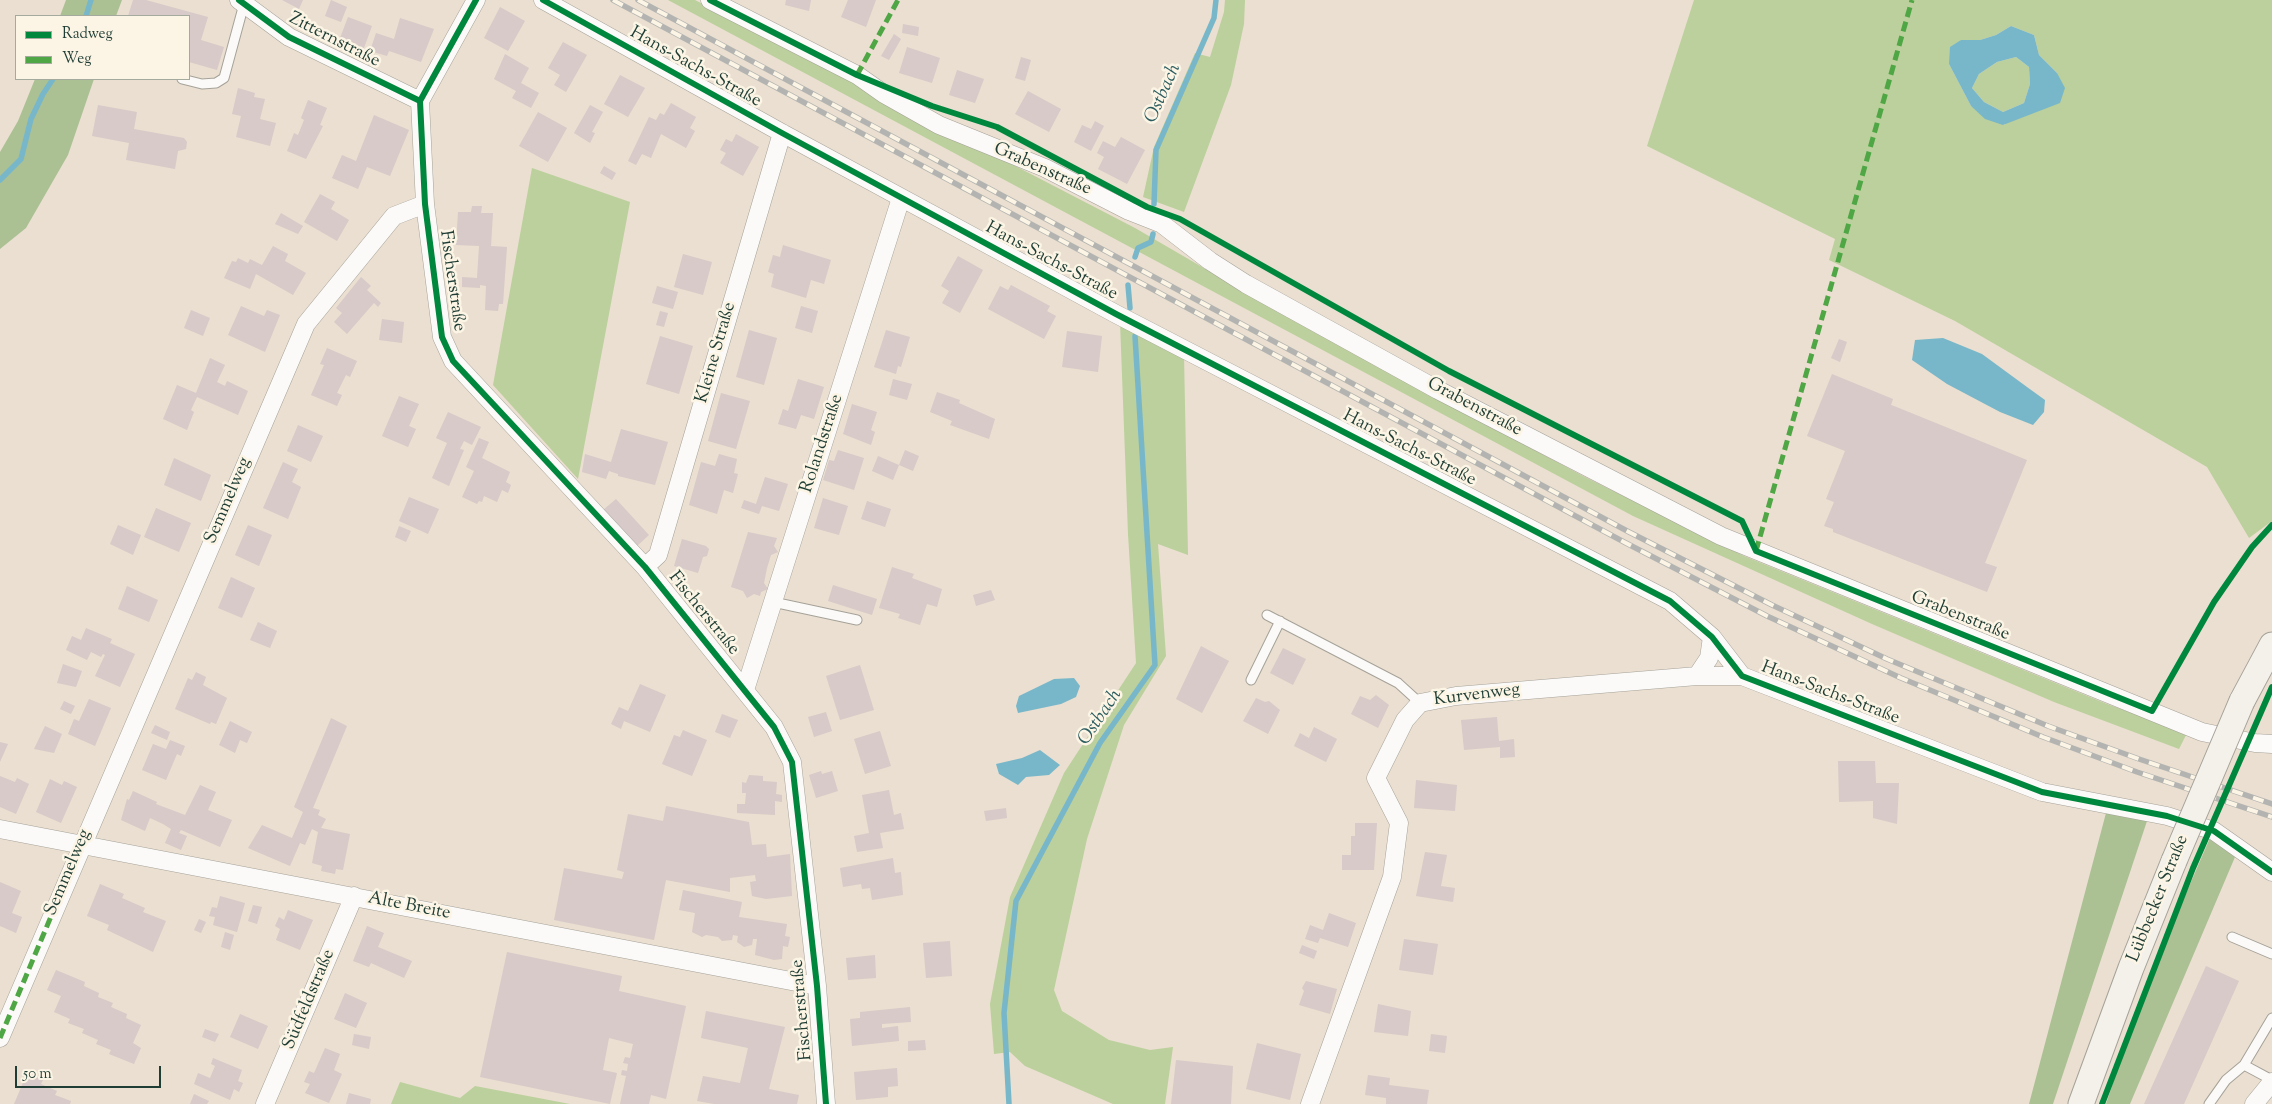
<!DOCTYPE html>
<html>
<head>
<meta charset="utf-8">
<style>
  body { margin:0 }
  #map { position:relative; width:2272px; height:1104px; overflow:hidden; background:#eadfd0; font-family:"Sorts Mill Goudy",serif }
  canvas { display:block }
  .legend { position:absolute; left:15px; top:15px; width:175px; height:65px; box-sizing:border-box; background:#fcf5e5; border:1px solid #a4ab9e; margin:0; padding:6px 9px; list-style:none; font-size:15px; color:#1f3d34 }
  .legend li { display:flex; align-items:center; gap:10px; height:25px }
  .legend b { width:25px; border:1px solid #a4ab9e }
  .scale { position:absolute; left:15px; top:1066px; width:146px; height:22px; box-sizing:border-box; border:2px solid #1f3d34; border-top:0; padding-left:6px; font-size:15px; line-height:18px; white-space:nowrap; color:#1f3d34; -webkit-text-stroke:4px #fcf5e5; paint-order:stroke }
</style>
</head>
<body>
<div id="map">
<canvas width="2272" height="1104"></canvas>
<ul class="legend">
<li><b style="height:6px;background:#00873e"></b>Radweg</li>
<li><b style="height:6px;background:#4fa644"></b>Weg</li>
</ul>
<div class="scale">50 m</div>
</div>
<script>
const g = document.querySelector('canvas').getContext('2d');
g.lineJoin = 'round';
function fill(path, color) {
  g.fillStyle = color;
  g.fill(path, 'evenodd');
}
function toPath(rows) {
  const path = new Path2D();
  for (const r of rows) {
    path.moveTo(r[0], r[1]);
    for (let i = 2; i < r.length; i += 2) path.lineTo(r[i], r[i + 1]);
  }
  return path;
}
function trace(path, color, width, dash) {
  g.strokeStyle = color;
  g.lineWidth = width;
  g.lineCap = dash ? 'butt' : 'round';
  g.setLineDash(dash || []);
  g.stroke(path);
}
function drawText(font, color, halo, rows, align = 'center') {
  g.font = font + ' "Sorts Mill Goudy",serif';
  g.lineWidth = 5;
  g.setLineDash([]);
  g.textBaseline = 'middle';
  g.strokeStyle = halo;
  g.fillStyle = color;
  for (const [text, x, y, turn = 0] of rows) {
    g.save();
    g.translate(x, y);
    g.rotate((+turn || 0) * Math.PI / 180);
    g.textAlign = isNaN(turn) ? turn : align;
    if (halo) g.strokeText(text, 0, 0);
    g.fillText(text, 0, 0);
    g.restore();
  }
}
const green = toPath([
  [668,0,695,0,1135,228,1307,328,1583,476,1744,556,2107,704,2187,733,2179,749,2054,702,1872,624,1633,516],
  [1225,0,1245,0,1244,24,1231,85,1184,212,1143,197,1154,147,1195,53,1210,57,1224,12],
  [1694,0,2272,0,2272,521,2249,538,2207,467,1955,321,1829,260,1835,239,1647,146],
  [2011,26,2034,35,2039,55,2057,73,2004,125,1971,106,1949,64,1961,40,1980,40,1996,35],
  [2016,57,2029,67,2030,84,2024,103,2003,112,1984,102,1972,88,1979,74,1997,62],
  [532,168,630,202,578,479,493,385],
  [1120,322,1184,356,1188,555,1158,544,1166,656,1124,725,1087,839,1054,990,1062,1011,1109,1040,1150,1050,1173,1047,1165,1104,1113,1104,1025,1066,1010,1052,994,1054,990,1004,1010,897,1064,773,1136,663,1128,534],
  [400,1082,460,1098,475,1086,570,1104,391,1104]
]);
const forest = toPath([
  [66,0,122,0,116,16,60,16],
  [35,79,94,79,68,155,26,228,0,249,0,152,18,121],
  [2106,813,2147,821,2053,1104,2029,1104],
  [2210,838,2235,857,2130,1104,2106,1104,2143,993]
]);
const water = toPath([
  [2011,26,2034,35,2039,55,2057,73,2065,88,2060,103,2003,125,1985,119,1971,106,1949,64,1950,47,1961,40,1980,40,1996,35],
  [2016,57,2029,67,2030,84,2024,103,2003,112,1984,102,1972,88,1979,74,1997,62],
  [1943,338,1982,354,2027,387,2045,400,2044,412,2033,425,2000,412,1947,384,1912,360,1915,340],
  [1074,678,1080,686,1076,697,1061,704,1018,713,1016,706,1019,696,1054,679],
  [1040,750,1060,765,1049,775,1026,777,1018,785,999,774,996,764,1022,758]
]);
const stream = toPath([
  [86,16,91,0],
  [0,180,21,159,31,119,43,94,53,79],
  [1154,204,1156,150,1214,18,1216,0],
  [1135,257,1138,248,1151,242,1153,234],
  [1128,285,1130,308],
  [1009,1104,1004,1013,1016,901,1100,743,1155,665,1135,336]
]);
const building = toPath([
  [133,0,146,0,208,17,201,40,224,47,217,70,189,62,189,16,128,16],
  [282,0,303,0,299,9],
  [331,0,347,7,341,22,325,16],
  [786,0,811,0,809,11,785,5],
  [848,0,876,0,866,27,841,17],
  [500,7,525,21,508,51,484,38],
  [348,17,372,26,361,56,337,46],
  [400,18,434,29,421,62,389,51,387,56,370,51,376,33,394,39],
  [903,24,919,27,918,36,902,33],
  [894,34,901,39,889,60,881,56],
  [563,42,587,55,566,92,554,85,560,75,548,68],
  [907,47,940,58,932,83,899,73],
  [505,54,529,68,521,83,539,93,531,108,512,98,516,91,494,79],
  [1021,57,1031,60,1025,81,1015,78],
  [957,70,984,79,975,103,949,95],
  [620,75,645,88,628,117,604,104],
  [238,88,255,93,254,97,265,99,260,119,276,123,270,146,236,137,241,116,232,114],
  [1028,91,1061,109,1049,132,1015,114],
  [308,100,327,108,320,125,323,126,306,159,287,151,294,133,298,135,304,120,301,118],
  [671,103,696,117,690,128,695,131,686,148,661,134,651,158,642,154,636,165,628,161,649,117,656,120,660,113,664,115],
  [98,105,137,112,134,129,184,138,187,142,186,149,178,151,175,169,126,160,129,143,92,136],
  [590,105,603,112,592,132,595,133,590,143,574,133],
  [538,112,567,128,548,162,519,146],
  [374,115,409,130,390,176,367,167,358,189,332,178,342,155,356,161],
  [1095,121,1104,126,1091,151,1074,142,1082,125,1091,129],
  [736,134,759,147,743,176,720,163,726,153,720,150,726,139,732,142],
  [1121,137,1145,150,1127,184,1098,169,1104,157,1097,153,1103,141,1115,147],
  [604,166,616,173,612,180,600,173],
  [320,194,335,202,331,209,349,220,337,241,304,222],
  [472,206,482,206,481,213,493,213,491,246,507,247,503,304,499,304,498,311,485,310,486,286,480,285,480,288,462,287,462,277,477,278,479,246,456,245,458,212,471,212],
  [281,213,303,226,298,234,275,224],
  [783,245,831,260,824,284,811,280,806,298,771,287,774,274,768,272,773,255,780,257],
  [273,246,288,254,285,261,306,273,293,295,256,274,250,289,224,278,232,261,236,262,238,258,248,263,250,259,262,265],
  [683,254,712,262,703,295,674,287],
  [958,256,983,270,960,313,942,303,949,291,941,286],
  [361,277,371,286,367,290,381,303,378,307,374,303,347,334,334,322,342,313,336,308],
  [1011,285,1050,306,1047,311,1056,316,1044,339,988,309,1000,286,1008,290],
  [657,286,678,292,673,309,652,303],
  [241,306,264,316,267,310,280,315,265,352,228,335],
  [801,306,818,311,812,333,795,328],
  [191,310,210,318,203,336,184,328],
  [660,311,668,313,664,327,656,325],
  [382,319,404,322,402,343,379,340],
  [749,330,777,338,764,385,736,377],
  [886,330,910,337,901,367,898,366,896,374,874,367],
  [1067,331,1102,336,1098,372,1062,367],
  [660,336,693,346,679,394,646,384],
  [1839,339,1847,342,1840,362,1831,358],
  [327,348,357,361,350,377,346,375,337,393,342,395,337,406,311,395,324,365,320,364],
  [210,358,225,365,217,382,225,386,227,381,248,391,238,415,197,397,191,410,194,412,187,430,163,419,177,385,196,393],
  [1832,374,1893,399,1891,405,1894,406,2027,460,1985,563,1997,567,1987,592,1833,532,1833,529,1824,526,1834,502,1826,499,1845,451,1807,436],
  [798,379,824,387,814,419,801,415,796,429,778,424,783,409,788,411],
  [893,379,912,384,907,400,889,395],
  [937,392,960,400,959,403,995,419,989,439,950,425,952,421,930,412],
  [721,393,750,401,736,449,708,441],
  [399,396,419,404,409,426,416,429,408,447,382,436],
  [852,404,877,412,871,430,875,432,871,445,843,434],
  [448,412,481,427,472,445,464,441,460,449,464,450,449,486,432,478,447,443,436,438],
  [298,425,323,436,311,462,287,451],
  [621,429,668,442,655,485,618,476,618,474,609,471,606,479,582,472,585,454,611,462],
  [479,438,489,442,482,458,510,472,506,482,511,485,508,493,502,490,497,502,484,496,482,502,479,501,477,504,462,497,474,471,466,467],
  [838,450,864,458,854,490,823,480,829,460,834,461],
  [905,450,919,456,913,471,899,465,893,480,872,471,878,456,899,465],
  [719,454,737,459,734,473,738,474,733,493,724,490,717,514,689,505,701,462,715,466],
  [174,458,211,475,201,501,164,485],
  [283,462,298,469,292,482,301,487,288,519,263,508],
  [765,477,788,484,779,511,762,506,759,514,741,508,744,500,756,504],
  [409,497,439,509,428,534,399,521],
  [823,498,848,506,839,535,814,528],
  [616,499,649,535,636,547,603,510],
  [867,501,891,509,885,527,861,519],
  [156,508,191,523,179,552,144,537],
  [118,525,141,535,133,555,110,544],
  [248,525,272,535,259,566,235,555],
  [399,526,411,531,406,542,395,537],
  [748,532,777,538,774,546,778,552,771,555,767,568,764,583,768,589,761,592,760,596,754,594,747,598,743,591,731,587],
  [682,539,706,546,709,549,707,556,703,557,698,573,674,566],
  [892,567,914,574,912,578,942,589,937,607,927,604,920,625,898,618,900,614,879,608],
  [231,577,255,588,242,618,218,608],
  [833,585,877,599,872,615,828,601],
  [127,586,158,600,149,622,118,609],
  [991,590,995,600,976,606,973,595],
  [258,622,277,631,270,648,250,640],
  [86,628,112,639,110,643,135,654,120,687,95,676,105,655,103,654,101,657,91,652,87,660,66,650,72,636,81,640],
  [1201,646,1229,661,1202,713,1176,699],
  [1283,648,1306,659,1293,685,1270,673],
  [63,664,82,671,76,687,57,683],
  [860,665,874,710,840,720,826,676],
  [196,672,206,677,203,685,227,698,216,724,211,722,210,724,175,709,188,678,192,680],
  [640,684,666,695,650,732,624,721,621,729,611,724,619,707,628,711],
  [1376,695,1389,705,1378,728,1351,714,1360,696,1370,700],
  [1256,698,1265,702,1269,701,1280,710,1268,734,1243,721],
  [89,699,111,708,95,746,68,734,74,719,79,721],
  [64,701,75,706,71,714,60,709],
  [826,712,832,731,814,737,808,717],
  [722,714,738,720,730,738,715,732],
  [1497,717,1499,741,1514,739,1515,757,1500,758,1500,747,1464,750,1461,720],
  [331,718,347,726,313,808,320,810,318,815,326,819,321,828,350,834,343,870,336,869,335,874,321,871,322,866,312,863,318,832,312,829,305,845,300,843,290,866,248,848,262,825,292,838,303,812,294,807],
  [230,721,252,732,247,743,240,740,235,753,219,745],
  [155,725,170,732,167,740,151,733],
  [45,726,62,734,54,753,34,749],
  [1314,727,1337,739,1326,762,1294,746,1300,733,1309,738],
  [683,730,707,740,692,776,662,764,674,735,680,737],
  [880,731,891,766,865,774,854,739],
  [170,740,185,746,181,756,177,754,166,780,142,770,153,744,166,749],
  [0,742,8,744,0,762],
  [1838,761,1875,761,1876,783,1899,783,1897,824,1873,818,1873,801,1839,802],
  [821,771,822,774,832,771,838,791,816,798,809,775],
  [749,775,763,776,763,781,777,782,776,794,782,795,782,802,775,801,775,815,737,813,737,804,745,804,746,793,742,793,742,782,746,783],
  [0,776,15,782,17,778,29,784,16,814,0,807],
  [50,779,62,785,64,781,77,787,61,823,36,812],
  [1416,780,1457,785,1455,811,1414,808],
  [200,785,216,792,208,810,232,820,220,847,181,830,179,833,187,836,181,850,165,843,171,829,163,824,150,818,145,831,121,820,127,799,129,800,133,791,157,802,156,804,185,815],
  [889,790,894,815,901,813,904,829,880,833,883,848,857,852,854,836,869,833,862,795],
  [666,806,749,822,752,845,766,844,767,857,790,854,792,896,766,899,752,896,750,882,756,881,755,875,730,878,730,892,666,880,654,940,554,920,564,868,622,879,624,872,617,870,628,814,663,821],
  [1006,808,1007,818,986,821,984,811],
  [1355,823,1377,823,1374,870,1342,870,1342,855,1351,855,1351,836,1355,836],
  [1425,852,1447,855,1441,886,1455,888,1453,902,1416,896],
  [893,858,895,873,901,872,903,895,872,900,870,888,862,889,861,884,843,887,840,868],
  [0,882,21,891,12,913,22,917,16,933,0,926],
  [100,884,124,894,122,898,145,908,143,912,166,921,153,952,107,930,109,925,87,916],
  [683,890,742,902,739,917,787,924,785,936,790,937,788,947,783,946,782,959,774,960,755,955,757,939,753,939,752,945,744,947,737,942,738,936,733,935,732,940,722,941,718,937,706,935,702,937,692,932,695,913,679,910],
  [220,896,245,903,237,932,213,925,215,917,209,916,212,907,217,908],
  [253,905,262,907,257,924,248,921],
  [288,910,313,920,300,950,276,940,280,929,275,926,279,917,284,920],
  [1329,913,1356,923,1348,947,1320,938,1318,943,1305,939,1310,925,1323,930],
  [199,919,206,922,201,933,194,930],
  [367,926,384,933,378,947,412,961,404,978,371,963,369,967,353,961],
  [225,932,234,935,230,950,221,947],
  [1404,939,1438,944,1433,975,1399,970],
  [950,941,952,976,926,978,923,943],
  [1302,945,1317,951,1314,959,1299,953],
  [507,952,622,976,619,991,686,1006,666,1099,651,1095,649,1104,620,1104,626,1076,621,1075,622,1070,627,1071,628,1064,623,1063,625,1057,630,1058,633,1044,609,1038,603,1070,617,1073,610,1104,480,1077],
  [875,955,876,978,848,980,846,958],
  [2206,966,2239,981,2184,1104,2144,1104],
  [56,970,85,982,84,986,99,993,98,997,113,1003,111,1007,127,1014,126,1018,141,1025,133,1043,141,1048,134,1064,109,1054,111,1050,96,1044,98,1040,82,1033,84,1029,68,1023,70,1019,54,1012,61,996,47,990],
  [1306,981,1337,989,1330,1014,1299,1005,1304,991,1302,988],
  [345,993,367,1003,356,1028,334,1019],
  [1378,1004,1411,1011,1408,1036,1374,1032],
  [910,1007,911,1022,882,1024,882,1028,898,1026,899,1041,852,1046,850,1019,860,1018,860,1012],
  [706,1011,785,1027,769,1089,799,1095,797,1104,714,1104,697,1101,703,1076,740,1083,748,1048,701,1038],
  [240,1014,268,1026,258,1049,230,1037],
  [205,1029,219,1034,215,1042,202,1037],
  [354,1034,371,1037,369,1049,352,1045],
  [1431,1034,1447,1036,1445,1053,1429,1051],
  [925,1040,926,1050,908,1051,908,1041],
  [1257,1043,1301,1054,1290,1100,1246,1089],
  [325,1048,340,1054,334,1070,342,1074,329,1103,305,1093,310,1084,304,1082,309,1071,314,1073],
  [213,1058,242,1070,238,1081,243,1083,239,1092,234,1089,230,1100,194,1084,198,1073,210,1078,215,1066,211,1064],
  [1176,1060,1233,1066,1231,1104,1171,1104],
  [897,1068,898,1086,888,1087,888,1097,856,1100,854,1072],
  [27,1073,43,1080,41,1084,57,1091,55,1095,71,1101,70,1104,14,1104],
  [1368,1075,1390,1078,1389,1085,1429,1090,1427,1104,1386,1104,1386,1098,1365,1095],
  [349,1093,371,1099,370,1104,346,1104],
  [194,1094,209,1101,207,1104,190,1104]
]);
const lane = toPath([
  [182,79,202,84,216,83,224,78,244,4],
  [773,602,857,620],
  [1267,615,1398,683,1420,703],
  [1251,680,1280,621],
  [2232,937,2272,954],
  [2244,1065,2272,1080],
  [2209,1104,2226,1080,2244,1065,2272,1018]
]);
const street = toPath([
  [239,0,289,37,420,101],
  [476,0,420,101,425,204,442,337,453,361,645,567,774,727,792,762,817,986,826,1104],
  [543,0,782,133,1116,314,1670,601,1712,637,1742,676,2042,792,2167,816,2214,831,2272,872],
  [710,0,857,75,884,94,939,125,1045,168,1129,211,1162,224,1210,261,1246,284,1438,390,1721,536,2202,732,2255,743,2272,744],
  [645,567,658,555,782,133],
  [1697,676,1709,658,1712,637],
  [745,690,901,198],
  [0,829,817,986],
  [0,1038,306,324,394,216,425,204],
  [265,1104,354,896],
  [1310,1104,1392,877,1399,823,1376,778,1405,720,1420,703,1456,696,1697,676,1742,676],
  [2254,1104,2272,1082]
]);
const secondary = toPath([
  [2242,701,2272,645],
  [2081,1104,2131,968,2174,861]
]);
const rail = toPath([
  [613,0,1624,542,1767,616,1901,678,2043,737,2137,772,2272,817],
  [638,0,1629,532,1772,605,1887,659,2048,726,2139,759,2272,804]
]);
const secondaryBridge = toPath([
  [2174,861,2242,701]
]);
const quiet = toPath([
  [857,75,898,0],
  [1756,551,1912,0],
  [0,1038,81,845]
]);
const cycleway = toPath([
  [239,0,289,37,420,101],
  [476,0,420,101,425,204,442,337,453,361,645,567,774,727,792,762,817,986,826,1104],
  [543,0,782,133,1116,314,1670,601,1712,637,1742,676,2042,792,2167,816,2214,831,2272,872],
  [710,0,857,75,932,106,997,127,1147,207,1180,219,1449,371,1742,521,1756,551,2152,711,2214,602,2252,547,2272,525],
  [2102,1104,2193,868,2272,687]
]);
const streetNames = [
  ["Zitternstraße",334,41,27],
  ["Hans-Sachs-Straße",695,68,29],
  ["Grabenstraße",1042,170,24],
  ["Hans-Sachs-Straße",1051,262,28],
  ["Fischerstraße",451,281,82],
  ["Kleine Straße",717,353,-74],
  ["Grabenstraße",1474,408,28],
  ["Rolandstraße",823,444,-72],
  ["Hans-Sachs-Straße",1409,449,27],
  ["Semmelweg",229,501,-67],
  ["Fischerstraße",703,614,51],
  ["Grabenstraße",1960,617,22],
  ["Hans-Sachs-Straße",1830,694,21],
  ["Kurvenweg",1477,696,-7],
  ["Semmelweg",69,873,-67],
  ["Lübbecker Straße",2159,899,-68],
  ["Alte Breite",409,907,11],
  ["Südfeldstraße",310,1000,-67],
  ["Fischerstraße",803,1010,-95]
];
const waterNames = [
  ["Ostbach",1164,94,-66],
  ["Ostbach",1101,718,-56]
];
fill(green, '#bbd09c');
fill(forest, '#abc194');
fill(water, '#78b7c9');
trace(stream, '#78b7c9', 5.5);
fill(building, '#d7cac8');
trace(lane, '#a5a299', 11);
trace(street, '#a5a299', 19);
trace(secondary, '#a5a299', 27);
trace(lane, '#fcfaf8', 9);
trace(street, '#fcfaf8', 18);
trace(secondary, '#f4f0ea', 25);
trace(rail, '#b3b4b1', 5.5);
trace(rail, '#fcf5e5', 4, [11]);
trace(secondaryBridge, '#a5a299', 27, []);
trace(secondaryBridge, '#f4f0ea', 25);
trace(quiet, '#4fa644', 5, [10, 5]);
trace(cycleway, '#00873e', 6);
drawText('18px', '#1f3d34', '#fcf5e5', streetNames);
drawText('italic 19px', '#2b5c60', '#fcf5e5', waterNames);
</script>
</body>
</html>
